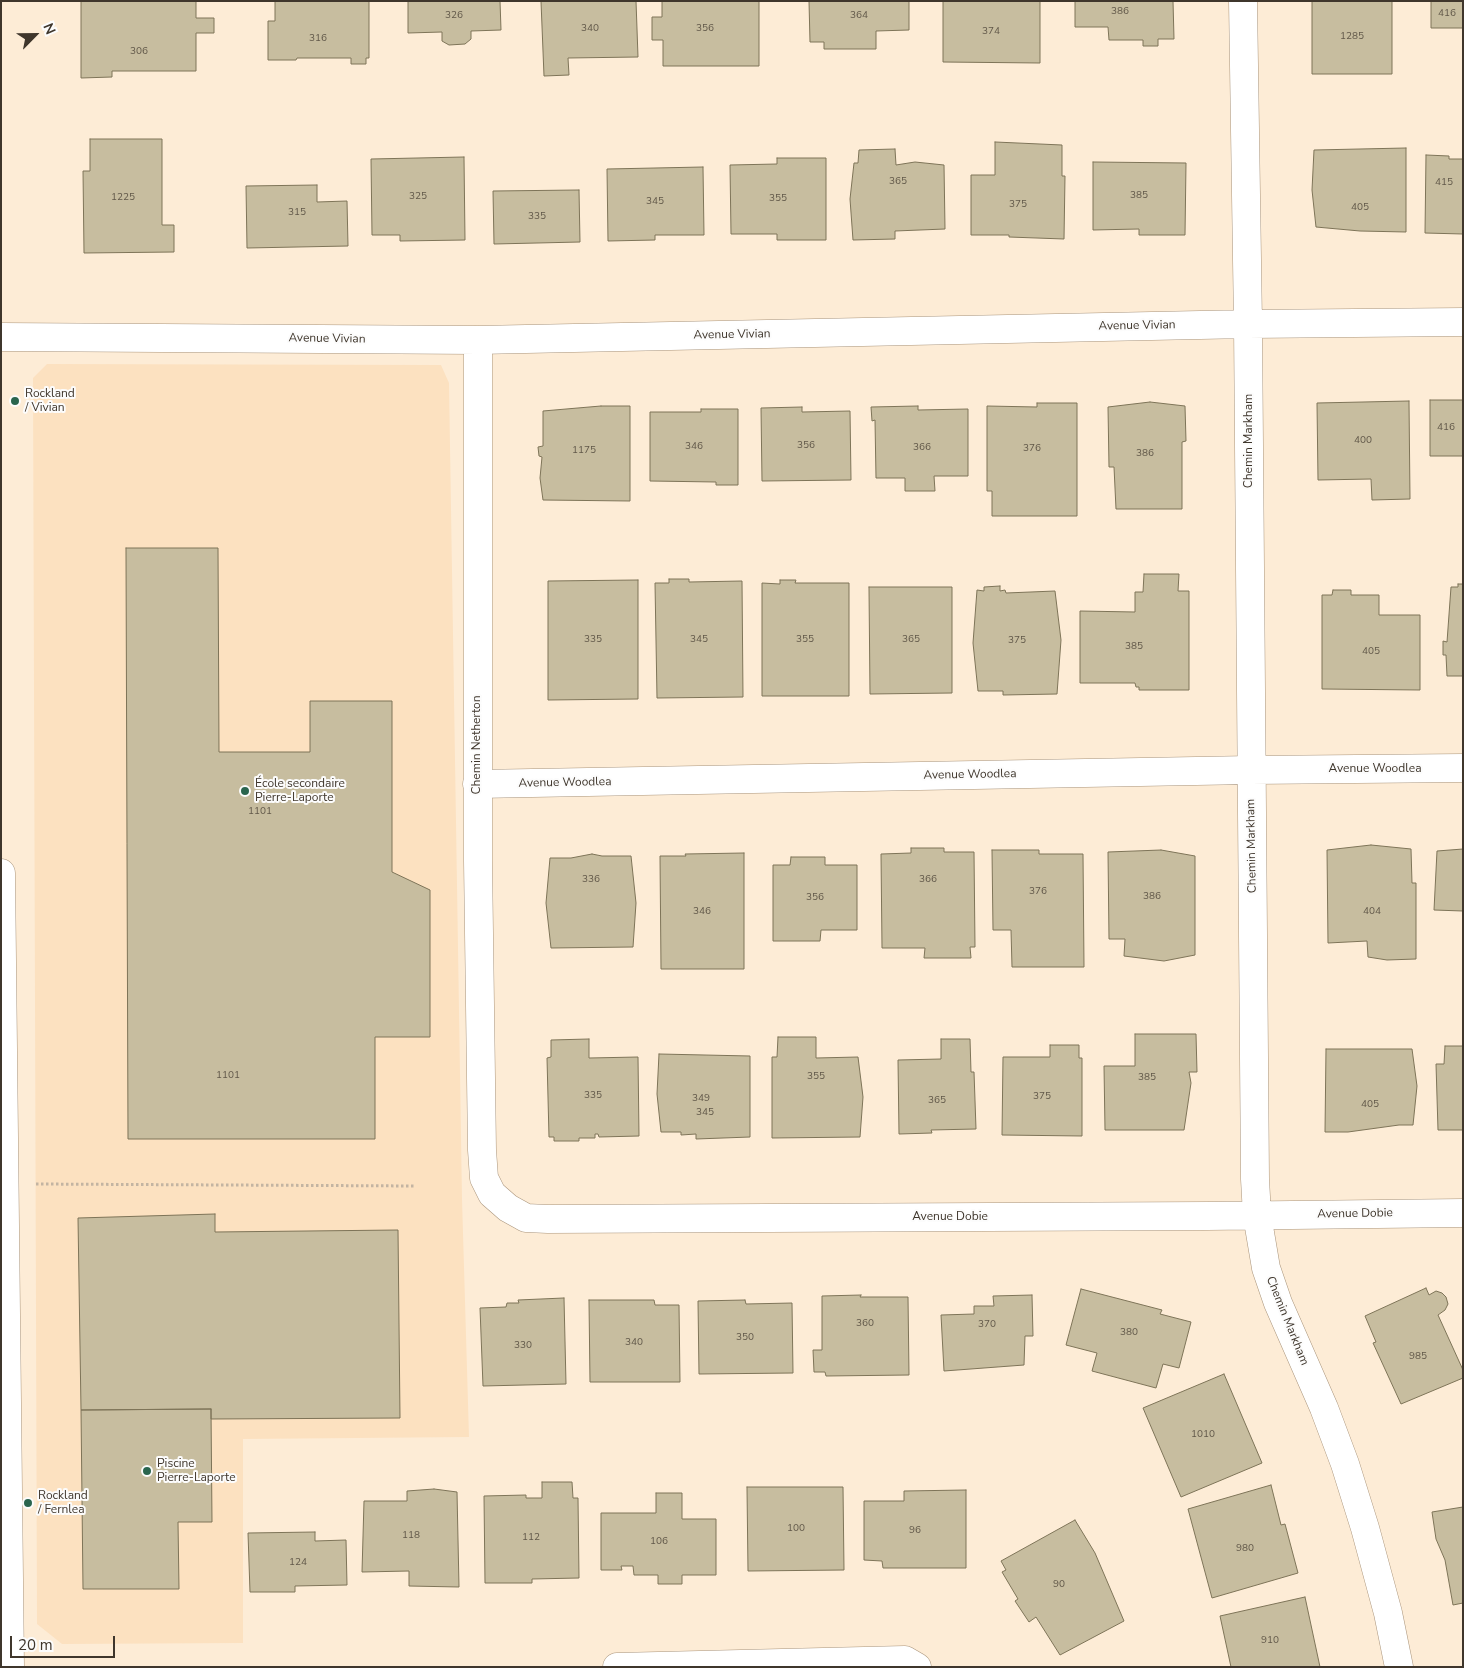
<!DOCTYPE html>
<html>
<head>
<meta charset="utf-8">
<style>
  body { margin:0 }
  #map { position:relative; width:1464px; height:1668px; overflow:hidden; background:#fdecd6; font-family:"Nunito Sans",sans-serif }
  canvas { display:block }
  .frame { position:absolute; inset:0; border:2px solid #3f362c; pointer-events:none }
  .north { position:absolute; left:10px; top:10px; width:50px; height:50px; -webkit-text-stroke:4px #fcfcfc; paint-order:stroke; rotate:67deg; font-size:14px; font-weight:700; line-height:20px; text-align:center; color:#3f362c }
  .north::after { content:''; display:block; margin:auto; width:18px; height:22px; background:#3f362c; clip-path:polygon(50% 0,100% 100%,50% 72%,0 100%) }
  .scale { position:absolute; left:10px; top:1636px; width:105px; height:22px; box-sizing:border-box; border:2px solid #3f362c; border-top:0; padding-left:6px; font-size:15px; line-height:18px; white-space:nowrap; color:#3f362c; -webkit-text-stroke:4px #fcfcfc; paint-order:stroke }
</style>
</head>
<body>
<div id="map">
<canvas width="1464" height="1668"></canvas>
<div class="frame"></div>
<div class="north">N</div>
<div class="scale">20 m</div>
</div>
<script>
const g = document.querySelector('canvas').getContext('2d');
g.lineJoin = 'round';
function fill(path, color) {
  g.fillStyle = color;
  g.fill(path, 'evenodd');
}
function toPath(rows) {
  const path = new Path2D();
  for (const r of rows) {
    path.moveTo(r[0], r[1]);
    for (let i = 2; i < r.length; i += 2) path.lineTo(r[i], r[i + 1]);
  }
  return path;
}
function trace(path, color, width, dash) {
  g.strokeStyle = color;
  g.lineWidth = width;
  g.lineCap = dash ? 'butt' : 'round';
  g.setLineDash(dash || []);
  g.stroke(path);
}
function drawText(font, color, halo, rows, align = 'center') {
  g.font = font + ' "Nunito Sans",sans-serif';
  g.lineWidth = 4;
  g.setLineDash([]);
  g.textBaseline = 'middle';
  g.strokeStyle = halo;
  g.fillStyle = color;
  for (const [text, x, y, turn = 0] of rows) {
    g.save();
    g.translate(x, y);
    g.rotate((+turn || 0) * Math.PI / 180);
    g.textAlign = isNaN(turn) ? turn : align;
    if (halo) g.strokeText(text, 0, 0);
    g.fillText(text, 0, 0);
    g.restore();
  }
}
const built = toPath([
  [47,364,441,365,449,383,462,1199,469,1437,243,1439,243,1643,62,1644,37,1624,33,378]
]);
const building = toPath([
  [81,1,196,1,196,18,214,18,214,33,196,33,196,71,112,71,112,77,81,78,81,1],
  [275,1,369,1,369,58,366,58,366,64,351,64,351,58,297,58,296,60,268,60,268,21,275,21,275,1],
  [408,1,500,1,501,30,471,31,471,39,465,44,449,45,442,41,442,32,408,33,408,1],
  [541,1,636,1,638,57,568,58,569,75,544,76,541,1],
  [662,1,759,1,759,66,663,66,663,40,652,40,652,17,662,17,662,1],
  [809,1,909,1,909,30,876,31,876,49,824,49,824,42,810,42,809,1],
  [943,1,1040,1,1040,63,943,62,943,1],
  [1075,1,1173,1,1174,39,1158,39,1158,46,1143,46,1143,40,1109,40,1108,27,1075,27,1075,1],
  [1312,1,1392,1,1392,74,1312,74,1312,1],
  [1431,1,1463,1,1463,28,1431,28,1431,1],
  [90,139,162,139,162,225,174,225,174,252,84,253,83,171,90,171,90,139],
  [995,142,1062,145,1062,176,1065,176,1064,239,1009,237,1009,235,971,235,971,175,995,175,995,142],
  [1406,148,1406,232,1360,231,1316,227,1312,190,1314,150,1406,148],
  [895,149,896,165,915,162,944,165,945,229,895,231,895,239,853,240,850,199,854,163,858,163,859,150,895,149],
  [1426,155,1449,156,1449,159,1463,159,1463,234,1425,233,1426,155],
  [464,157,465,240,400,241,400,235,372,235,371,159,464,157],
  [777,158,826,158,826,240,777,240,777,234,731,234,730,165,777,164,777,158],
  [1093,162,1186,163,1185,235,1139,235,1139,229,1093,230,1093,162],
  [703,167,704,235,655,235,655,240,608,241,607,169,703,167],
  [317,185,317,202,347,201,348,246,247,248,246,186,317,185],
  [579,190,580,242,494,244,493,191,579,190],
  [1430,400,1463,400,1463,456,1430,456,1430,400],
  [1409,401,1410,499,1372,500,1371,479,1318,480,1317,403,1409,401],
  [1150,402,1185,406,1186,441,1182,442,1182,509,1116,509,1114,467,1109,467,1108,407,1150,402],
  [1037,403,1077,403,1077,516,992,516,992,491,987,491,987,406,1037,407,1037,403],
  [601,406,630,406,630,501,543,500,540,478,542,457,539,456,538,447,543,446,543,411,601,406],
  [918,406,918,410,968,409,968,476,934,476,935,491,905,491,905,478,876,478,875,420,872,421,871,407,918,406],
  [802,407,802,412,850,411,851,480,762,481,761,408,802,407],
  [701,409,738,409,738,485,716,485,716,482,650,481,650,412,701,412,701,409],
  [126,548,218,548,219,752,310,752,310,701,392,701,392,872,430,890,430,1037,375,1037,375,1139,128,1139,126,548],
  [1144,574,1179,574,1178,591,1189,591,1189,690,1139,690,1139,687,1136,687,1135,683,1080,683,1080,611,1135,612,1135,592,1143,592,1144,574],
  [669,579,689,579,689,582,742,581,743,697,657,698,655,583,669,583,669,579],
  [638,580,638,699,548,700,548,581,638,580],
  [780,580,796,580,795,583,849,583,849,696,762,696,762,583,780,584,780,580],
  [1458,584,1463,584,1463,676,1447,676,1446,655,1443,655,1443,641,1447,642,1451,587,1458,587,1458,584],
  [1000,586,1000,591,1005,590,1006,593,1055,591,1061,640,1057,694,1003,695,1003,691,978,691,973,643,977,590,984,591,984,587,1000,586],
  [869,587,952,587,952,693,870,694,869,587],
  [1333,590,1351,590,1351,595,1379,595,1379,615,1420,615,1420,690,1322,689,1322,595,1332,595,1333,590],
  [1371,845,1411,849,1412,883,1416,883,1416,959,1387,960,1368,957,1367,941,1328,943,1327,850,1371,845],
  [911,848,944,848,944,852,974,852,975,947,970,947,971,958,924,958,925,948,882,948,881,854,911,853,911,848],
  [1463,849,1463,911,1434,910,1437,851,1463,849],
  [992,850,1039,850,1039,854,1083,854,1084,967,1012,967,1011,930,993,930,992,850],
  [1161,850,1195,856,1195,955,1164,961,1124,956,1125,939,1109,939,1108,852,1161,850],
  [744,853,744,969,661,969,660,856,686,856,685,854,744,853],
  [592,854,602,856,631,856,636,903,633,947,551,948,546,903,550,858,571,858,592,854],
  [791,857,825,857,825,865,857,865,857,930,821,930,820,941,773,941,773,865,790,865,791,857],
  [1135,1034,1196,1034,1197,1072,1189,1072,1191,1083,1184,1130,1105,1130,1104,1066,1135,1066,1135,1034],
  [778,1037,816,1037,816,1058,858,1057,863,1097,860,1137,772,1138,772,1057,777,1057,778,1037],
  [589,1039,589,1058,638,1057,639,1136,599,1137,598,1134,595,1134,595,1138,579,1138,579,1141,554,1141,554,1137,549,1137,547,1058,551,1057,551,1040,589,1039],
  [941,1039,970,1039,971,1072,974,1072,976,1129,931,1130,932,1133,899,1134,898,1060,941,1059,941,1039],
  [1050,1045,1079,1045,1079,1058,1082,1058,1082,1136,1002,1135,1003,1057,1050,1057,1050,1045],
  [1445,1046,1463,1046,1463,1130,1438,1130,1436,1064,1444,1064,1445,1046],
  [1326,1049,1412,1049,1417,1086,1413,1125,1399,1125,1348,1132,1325,1132,1326,1049],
  [659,1054,750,1056,750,1137,696,1139,696,1134,681,1135,681,1132,661,1132,657,1094,659,1054],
  [215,1214,215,1232,398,1230,400,1418,211,1419,211,1409,81,1410,78,1218,215,1214],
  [1426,1288,1429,1295,1436,1291,1442,1293,1446,1297,1448,1304,1445,1310,1438,1315,1463,1370,1463,1378,1401,1404,1373,1343,1376,1342,1365,1316,1426,1288],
  [1081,1289,1162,1310,1160,1314,1191,1322,1179,1368,1163,1364,1156,1388,1092,1371,1097,1353,1066,1345,1081,1289],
  [861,1295,860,1297,908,1297,909,1375,826,1376,825,1372,814,1372,813,1350,822,1350,822,1296,861,1295],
  [1032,1295,1033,1336,1025,1336,1024,1365,944,1371,941,1315,974,1314,974,1306,994,1306,993,1296,1032,1295],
  [564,1298,566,1384,483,1386,480,1308,506,1307,507,1303,519,1303,518,1300,564,1298],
  [589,1300,654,1300,655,1305,679,1305,680,1382,590,1382,589,1300],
  [745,1300,746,1304,792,1303,793,1373,699,1374,698,1301,745,1300],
  [1224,1374,1262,1463,1181,1497,1143,1408,1224,1374],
  [211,1409,212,1522,178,1522,179,1589,83,1589,81,1410,211,1409],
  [542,1482,572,1482,573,1498,578,1498,579,1578,532,1579,532,1583,485,1583,484,1496,526,1495,526,1498,542,1498,542,1482],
  [1271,1485,1281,1525,1285,1524,1298,1573,1212,1598,1188,1509,1271,1485],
  [747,1487,843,1487,844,1570,748,1571,747,1487],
  [434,1489,457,1492,459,1587,409,1586,409,1571,362,1572,364,1501,407,1501,407,1491,434,1489],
  [966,1490,966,1568,883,1568,882,1561,864,1560,864,1501,904,1501,904,1491,966,1490],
  [656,1493,682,1493,682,1519,716,1519,716,1575,682,1575,682,1584,658,1584,658,1575,634,1575,633,1566,621,1566,622,1570,601,1570,601,1513,656,1513,656,1493],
  [1463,1507,1463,1603,1453,1605,1445,1560,1436,1539,1432,1512,1463,1507],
  [1075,1520,1095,1553,1124,1621,1060,1655,1036,1617,1029,1622,1015,1601,1018,1599,1002,1572,1006,1570,1001,1561,1075,1520],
  [315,1532,315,1541,346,1540,347,1585,295,1586,295,1592,250,1592,248,1533,315,1532],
  [1305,1597,1320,1667,1231,1667,1220,1616,1305,1597]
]);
const path = toPath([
  [36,1184,416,1186]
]);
const minor = toPath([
  [1243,1,1248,324,1255,1179,1257,1215,1266,1268,1278,1303,1324,1408,1345,1464,1365,1528,1388,1613,1399,1667],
  [1,337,478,340,1248,324,1463,322],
  [478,340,478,861,482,1150,484,1178,492,1194,508,1208,526,1218,548,1219,1207,1216,1463,1213],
  [477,784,1251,770,1463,768],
  [617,1667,905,1660,917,1667]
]);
const tertiary = toPath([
  [1,873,10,1667]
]);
const markers = [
  [15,401,5,"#2a654e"],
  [245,791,5,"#2a654e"],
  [147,1471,5,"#2a654e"],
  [28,1503,5,"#2a654e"]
];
const numberNames = [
  ["386",1120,12],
  ["416",1447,14],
  ["326",454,16],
  ["364",859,16],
  ["340",590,29],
  ["356",705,29],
  ["374",991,32],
  ["1285",1352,37],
  ["316",318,39],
  ["306",139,52],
  ["365",898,182],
  ["415",1444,183],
  ["385",1139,196],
  ["325",418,197],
  ["1225",123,198],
  ["355",778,199],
  ["345",655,202],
  ["375",1018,205],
  ["405",1360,208],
  ["315",297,213],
  ["335",537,217],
  ["416",1446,428],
  ["400",1363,441],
  ["356",806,446],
  ["346",694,447],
  ["366",922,448],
  ["376",1032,449],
  ["1175",584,451],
  ["386",1145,454],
  ["335",593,640],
  ["345",699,640],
  ["355",805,640],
  ["365",911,640],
  ["375",1017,641],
  ["385",1134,647],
  ["405",1371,652],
  ["1101",260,812],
  ["336",591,880],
  ["366",928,880],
  ["376",1038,892],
  ["386",1152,897],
  ["356",815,898],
  ["346",702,912],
  ["404",1372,912],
  ["1101",228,1076],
  ["355",816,1077],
  ["385",1147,1078],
  ["335",593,1096],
  ["375",1042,1097],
  ["349",701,1099],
  ["365",937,1101],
  ["405",1370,1105],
  ["345",705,1113],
  ["360",865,1324],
  ["370",987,1325],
  ["380",1129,1333],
  ["350",745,1338],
  ["340",634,1343],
  ["330",523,1346],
  ["985",1418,1357],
  ["1010",1203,1435],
  ["100",796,1529],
  ["96",915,1531],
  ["118",411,1536],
  ["112",531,1538],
  ["106",659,1542],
  ["980",1245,1549],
  ["124",298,1563],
  ["90",1059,1585],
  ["910",1270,1641]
];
const streetNames = [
  ["Avenue Vivian",1137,326,-1],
  ["Avenue Vivian",732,335,-1],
  ["Avenue Vivian",327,339,1],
  ["Chemin Markham",1249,441,-90],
  ["Chemin Netherton",477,745,-90],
  ["Avenue Woodlea",1375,769],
  ["Avenue Woodlea",970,775,-1],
  ["Avenue Woodlea",565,783,-1],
  ["Chemin Markham",1252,846,-91],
  ["Avenue Dobie",1355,1214,-1],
  ["Avenue Dobie",950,1217],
  ["Chemin Markham",1287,1321,68]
];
const poiNames = [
  ["Rockland",25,394],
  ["/ Vivian",25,408],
  ["École secondaire",255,784],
  ["Pierre-Laporte",255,798],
  ["Piscine",157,1464],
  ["Pierre-Laporte",157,1478],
  ["Rockland",38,1496],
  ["/ Fernlea",38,1510]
];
fill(built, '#fce1c0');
fill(building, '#c7bd9f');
trace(building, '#7e7458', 1);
trace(minor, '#aa957c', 29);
trace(tertiary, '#aa957c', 29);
trace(path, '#c3b4a2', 3, [2.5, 2.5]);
trace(minor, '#fff', 28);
trace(tertiary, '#fff', 28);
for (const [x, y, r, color] of markers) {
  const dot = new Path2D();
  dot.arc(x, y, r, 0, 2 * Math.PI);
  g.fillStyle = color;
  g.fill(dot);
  trace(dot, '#fcfcfc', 2);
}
drawText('10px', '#615849', null, numberNames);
drawText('12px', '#3f362c', '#fcfcfc', streetNames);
drawText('12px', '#3f362c', '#fcfcfc', poiNames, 'left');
</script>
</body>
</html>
